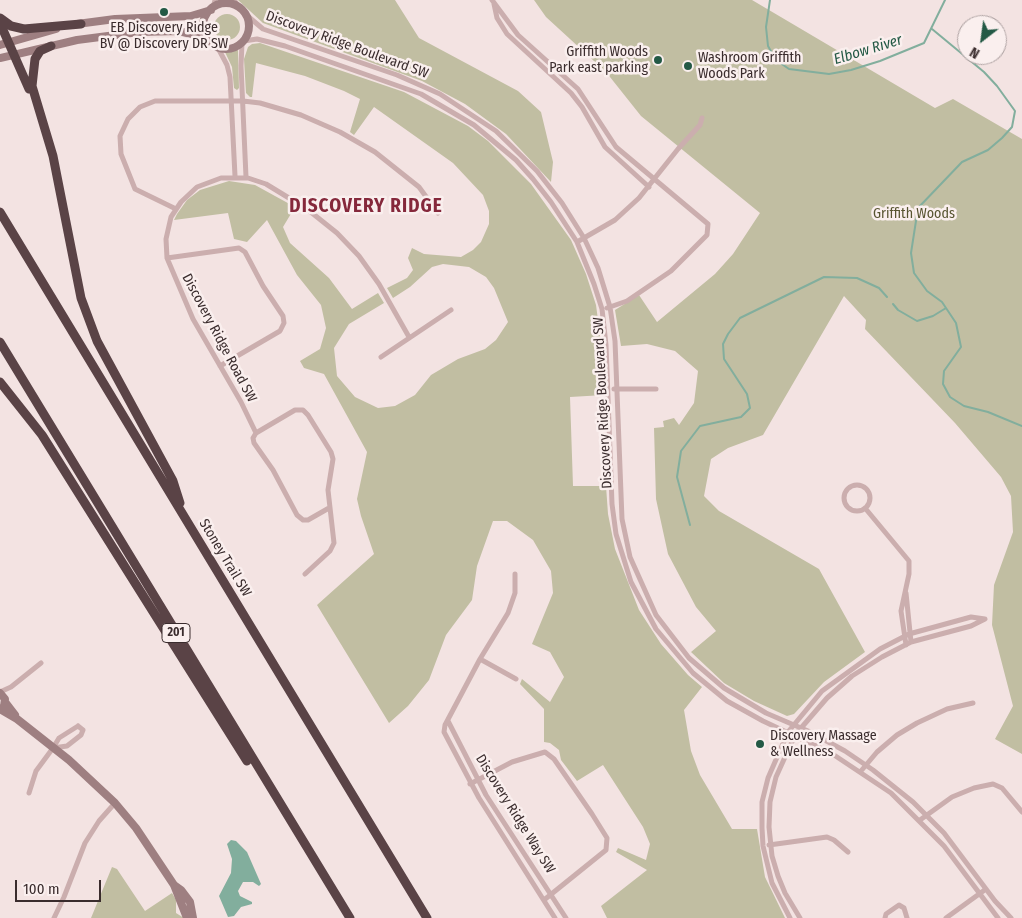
<!DOCTYPE html>
<html>
<head>
<meta charset="utf-8">
<style>
  body { margin:0 }
  #map { position:relative; width:1022px; height:918px; overflow:hidden; background:#f3e3e2; font-family:"Fira Sans Condensed",sans-serif }
  canvas { display:block }
  .north { position:absolute; left:957px; top:15px; width:50px; height:50px; box-sizing:border-box; background:#faefee; border:1px solid #ada1a1; border-radius:50%; rotate:210deg; font-size:14px; font-weight:700; line-height:20px; text-align:center; color:#3a2c2d }
  .north::after { content:''; display:block; margin:auto; width:18px; height:22px; background:#235945; clip-path:polygon(50% 0,100% 100%,50% 72%,0 100%) }
  .scale { position:absolute; left:15px; top:880px; width:86px; height:22px; box-sizing:border-box; border:2px solid #3a2c2d; border-top:0; padding-left:6px; font-size:15px; line-height:18px; white-space:nowrap; color:#3a2c2d; -webkit-text-stroke:4px #faefee; paint-order:stroke }
</style>
</head>
<body>
<div id="map">
<canvas width="1022" height="918"></canvas>
<div class="north">N</div>
<div class="scale">100 m</div>
</div>
<script>
const g = document.querySelector('canvas').getContext('2d');
g.lineJoin = 'round';
function fill(path, color) {
  g.fillStyle = color;
  g.fill(path, 'evenodd');
}
function toPath(rows) {
  const path = new Path2D();
  for (const r of rows) {
    if (r.length === 3) {
      path.moveTo(r[0] + r[2], r[1]);
      path.arc(r[0], r[1], r[2], 0, 2 * Math.PI);
      continue;
    }
    path.moveTo(r[0], r[1]);
    for (let i = 2; i < r.length; i += 2) path.lineTo(r[i], r[i + 1]);
  }
  return path;
}
function trace(path, color, width, dash) {
  g.strokeStyle = color;
  g.lineWidth = width;
  g.lineCap = dash ? 'butt' : 'round';
  g.setLineDash(dash || []);
  g.stroke(path);
}
function drawText(font, color, halo, rows, align = 'center') {
  g.font = font + ' "Fira Sans Condensed",sans-serif';
  g.lineWidth = 5;
  g.setLineDash([]);
  g.textBaseline = 'middle';
  g.strokeStyle = halo;
  g.fillStyle = color;
  for (const [text, x, y, turn = 0] of rows) {
    g.save();
    g.translate(x, y);
    g.rotate((+turn || 0) * Math.PI / 180);
    g.textAlign = isNaN(turn) ? turn : align;
    if (halo) g.strokeText(text, 0, 0);
    g.fillText(text, 0, 0);
    g.restore();
  }
}
const green = toPath([
  [238,0,395,0,419,38,518,91,541,112,553,162,551,182,506,134,465,104,422,81,263,23],
  [534,0,752,0,935,108,953,99,1022,139,1022,754,995,739,1013,706,992,625,994,585,1013,532,1011,496,1001,477,955,423,865,329,866,320,844,296,763,435,728,448,711,459,704,496,719,511,819,569,865,652,824,682,794,714,787,716,754,701,724,683,691,652,716,631,696,607,668,554,656,499,654,428,664,427,663,421,674,418,679,425,694,403,698,371,675,351,647,344,621,346,615,310,639,295,657,322,715,274,733,254,760,213,641,116,606,72,546,17],
  [227,27,13],
  [260,43,404,92,468,126,488,141,531,184,571,240,586,274,596,305,602,350,604,395,570,397,573,486,606,486,608,514,615,549,639,610,661,644,688,675,702,687,684,710,691,751,700,775,732,829,757,829,765,877,785,918,607,918,601,906,647,870,616,852,618,848,646,860,650,844,643,827,603,765,577,781,561,760,559,750,550,743,544,742,544,709,520,684,522,679,550,702,564,677,550,652,532,644,553,593,551,571,533,540,507,521,493,521,477,566,472,600,446,635,429,680,408,706,389,723,317,605,374,554,361,516,357,499,367,452,324,374,304,368,300,361,320,349,326,328,321,305,297,275,267,220,247,242,234,239,228,213,174,220,177,214,187,200,200,190,229,181,255,185,295,207,283,227,290,243,329,278,352,309,378,293,384,303,349,324,334,348,337,376,355,397,378,408,395,406,415,395,431,375,458,359,485,349,496,340,508,322,494,288,486,277,469,267,443,264,432,267,410,287,393,298,387,288,407,278,413,270,408,258,412,248,424,254,461,257,473,250,481,242,489,224,489,211,483,195,453,163,374,107,354,135,350,132,360,99,344,91,305,76,256,63,252,97,250,97,246,93,244,59,248,47,252,44],
  [238,50,239,88,237,90,234,88,232,67,225,52],
  [112,867,117,869,145,911,172,893,176,900,176,913,184,918,91,918]
]);
const water = toPath([
  [231,840,236,841,247,852,261,884,259,886,253,882,243,882,238,891,240,896,252,902,252,904,241,907,234,916,228,917,219,896,231,873,232,859,227,844]
]);
const stream = toPath([
  [770,0,766,27,768,46,776,60,789,69,829,74,851,70,880,61,924,43,945,0],
  [932,29,984,72,997,86,1015,111,1012,127,1002,138,988,150,962,162,918,208,911,253,914,273,927,291,942,302,956,323,961,347,944,371,943,384,950,397,964,406,988,412,1022,426],
  [893,304,898,310,917,321,933,316,946,308],
  [690,525,677,477,681,451,700,426,741,417,750,408,747,394,724,359,723,344,728,334,740,318,824,277,857,278,879,288,887,297]
]);
const street = toPath([
  [234,0,239,7],
  [492,0,518,35,578,89,616,147,708,224,707,235,671,271,627,301,607,308],
  [494,4,497,18,507,34,571,93,582,107,605,147,649,187],
  [213,8,215,0],
  [244,13,263,29,397,75,440,94,496,131,537,171,562,203,584,238,598,268,610,307,615,341,622,519,630,557,656,615,689,658,724,688,766,713,808,731,845,751,873,770,913,802,944,833,995,901,1011,918],
  [244,41,257,39,285,46,421,94,474,125,516,160,533,179,551,202,577,242,594,284,602,309,606,345,612,504,616,534,631,582,656,629,693,673,727,701,763,721,831,753,891,793,944,846,998,918],
  [242,43,241,66,246,177],
  [218,48,227,65,230,77,235,176],
  [176,209,135,189,121,154,120,136,128,119,140,107,155,101,243,101,260,103,301,115,340,132,375,152,419,187,438,213],
  [577,242,615,220,639,198,678,149,700,125,702,118],
  [167,258,239,248,245,252,263,286,283,316,284,323,280,331,220,366],
  [381,357,451,310],
  [614,389,656,389],
  [256,433,241,402,193,319,167,258,166,239,171,217,181,202,197,187,221,178,248,178,266,184,307,209,337,233,359,256,379,284,409,337],
  [857,498,13],
  [865,508,909,561,909,574,901,611,906,645],
  [305,574,330,551,334,543,328,490,333,459,331,452,308,415,303,410,295,410,256,433,253,438,254,443,273,470,297,515,303,520,308,520,329,508],
  [515,574,515,593,508,613,480,659,445,725,444,732,479,798,555,918],
  [906,593,911,642],
  [480,659,516,679],
  [0,692,11,687,41,663],
  [448,721,486,795,566,918],
  [78,726,83,730,81,735,67,746,53,748,59,738,78,726],
  [861,771,877,752,897,735,917,723,947,709,973,703],
  [470,784,512,762,545,752,554,759,592,814,607,838,606,850,544,900],
  [29,793,36,771,53,748],
  [920,820,952,797,974,788,993,784,1002,788,1022,812],
  [769,845,827,837,834,840,848,852],
  [54,918,64,897,85,843,99,821,115,803],
  [790,918,772,883,763,846,762,828,762,802,768,778,788,732,822,691,880,649,909,634,971,617,985,619],
  [800,918,785,893,778,876,772,856,769,827,770,802,776,777,795,735,827,698,852,676,882,657,911,642,971,626,985,619],
  [885,918,886,914,899,905,904,908,907,918],
  [946,918,986,889]
]);
const secondary = toPath([
  [226,26,23],
  [77,24,115,19,191,16,211,10],
  [0,45,56,29],
  [0,58,77,40,139,32,179,31,195,35,211,43],
  [0,693,5,699,4,706],
  [5,702,15,715],
  [0,709,17,719,69,760,115,803,136,828,174,885,187,918],
  [174,885,181,890,190,902,193,918]
]);
const highway = toPath([
  [0,18,11,26,24,29,81,24],
  [0,23,29,89],
  [51,46,40,51,35,59,32,86,53,156,81,298,97,341,173,481,180,503],
  [0,212,427,918],
  [0,342,350,918],
  [0,382,42,435,247,761]
]);
const markers = [
  [164,12,5,"#235945"],
  [658,60,5,"#235945"],
  [688,66,5,"#235945"],
  [760,744,5,"#235945"]
];
const shields = [
  [176,633,28]
];
const shieldNames = [
  ["201",176,633]
];
const poiNames = [
  ["EB Discovery Ridge",164,28,"center"],
  ["BV @ Discovery DR SW",164,44,"center"],
  ["Griffith Woods",648,52,"right"],
  ["Park east parking",648,68,"right"],
  ["Washroom Griffith",698,58],
  ["Woods Park",698,74],
  ["Discovery Massage",770,736],
  ["& Wellness",770,752]
];
const streetNames = [
  ["Discovery Ridge Boulevard SW",347,45,20],
  ["Discovery Ridge Road SW",219,338,62],
  ["Discovery Ridge Boulevard SW",603,403,-93],
  ["Stoney Trail SW",225,558,59],
  ["Discovery Ridge Way SW",515,814,58]
];
const parkNames = [
  ["Griffith Woods",914,214]
];
const waterNames = [
  ["Elbow River",868,50,-17]
];
const districtNames = [
  ["DISCOVERY RIDGE",366,207]
];
fill(green, '#c1bea2');
fill(water, '#82ae9d');
trace(stream, '#82ae9d', 2);
trace(street, '#cbaeae', 5);
trace(secondary, '#9e7f81', 8);
trace(highway, '#5a4346', 9);
for (const [x, y, r, color] of markers) {
  const dot = new Path2D();
  dot.arc(x, y, r, 0, 2 * Math.PI);
  g.fillStyle = color;
  g.fill(dot);
  trace(dot, '#faefee', 2);
}
for (const [x, y, w] of shields) {
  const box = new Path2D();
  box.roundRect(x - w / 2, y - 9.5, w, 19, 4);
  g.fillStyle = '#faefee';
  g.fill(box);
  trace(box, '#3a2c2d', 1);
}
drawText('bold 12px', '#3a2c2d', null, shieldNames);
drawText('14px', '#3a2c2d', '#faefee', poiNames, 'left');
drawText('14px', '#3a2c2d', '#faefee', streetNames);
drawText('14px', '#575430', '#faefee', parkNames);
drawText('italic 15px', '#235945', '#faefee', waterNames);
g.letterSpacing = '1px';
drawText('bold 19px', '#85283b', '#faefee', districtNames);
g.letterSpacing = '0px';
</script>
</body>
</html>
